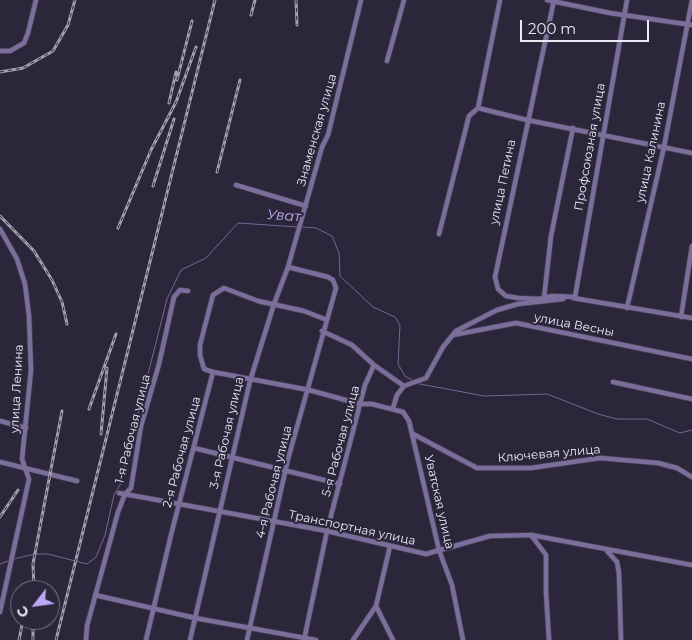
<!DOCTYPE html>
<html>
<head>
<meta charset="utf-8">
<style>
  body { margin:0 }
  #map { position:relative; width:692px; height:640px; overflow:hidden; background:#2b263a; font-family:Montserrat,sans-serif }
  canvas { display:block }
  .north { position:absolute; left:10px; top:580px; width:50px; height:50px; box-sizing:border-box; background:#2b263a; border:1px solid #787485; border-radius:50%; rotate:240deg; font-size:14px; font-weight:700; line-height:20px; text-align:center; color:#ebe9f6 }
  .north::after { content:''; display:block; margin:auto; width:18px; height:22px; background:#bda9f5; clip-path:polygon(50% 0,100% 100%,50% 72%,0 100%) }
  .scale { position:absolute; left:520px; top:20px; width:129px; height:22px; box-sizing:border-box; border:2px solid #ebe9f6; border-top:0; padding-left:6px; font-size:15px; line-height:18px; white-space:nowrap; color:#ebe9f6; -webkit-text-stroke:4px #2b263a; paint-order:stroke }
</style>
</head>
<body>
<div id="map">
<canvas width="692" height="640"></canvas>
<div class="north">С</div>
<div class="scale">200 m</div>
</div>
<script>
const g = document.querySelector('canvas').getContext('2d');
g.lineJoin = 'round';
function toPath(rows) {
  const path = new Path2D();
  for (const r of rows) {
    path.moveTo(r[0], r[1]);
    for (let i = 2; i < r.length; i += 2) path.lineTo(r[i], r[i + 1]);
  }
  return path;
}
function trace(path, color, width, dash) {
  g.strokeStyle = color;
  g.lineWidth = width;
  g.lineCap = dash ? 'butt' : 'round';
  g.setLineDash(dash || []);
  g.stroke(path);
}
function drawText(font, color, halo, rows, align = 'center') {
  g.font = font + ' Montserrat,sans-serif';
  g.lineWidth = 4;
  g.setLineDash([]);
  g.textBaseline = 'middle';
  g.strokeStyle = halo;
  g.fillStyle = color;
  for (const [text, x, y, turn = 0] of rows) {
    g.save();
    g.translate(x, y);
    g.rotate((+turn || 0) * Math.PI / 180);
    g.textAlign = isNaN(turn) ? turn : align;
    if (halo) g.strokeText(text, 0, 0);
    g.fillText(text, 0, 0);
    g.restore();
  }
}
const stream = toPath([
  [302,227,316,228,332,236,339,253,340,276,373,307,395,317,400,325,398,364,405,376,412,380],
  [415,383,484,396,547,394,598,414,617,419,647,419,680,433,692,430],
  [14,559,34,554,48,554,87,564,96,557,105,535,114,495,120,485,167,299,181,270,206,258,238,223,298,227],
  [0,564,11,560]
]);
const street = toPath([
  [547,0,610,13,692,25],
  [554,0,495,277,498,289,506,296,518,298,539,299,552,296,575,297],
  [0,51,10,51,24,43,28,33,36,0],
  [387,61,404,0],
  [478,108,527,120,692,153],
  [478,108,500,0],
  [236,185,306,206],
  [0,229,17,259,25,284,29,316,31,370,22,459,29,479,0,612],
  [439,234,469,116,478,108],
  [575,297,627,0],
  [544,298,551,236,573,128],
  [573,298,692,318],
  [627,308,664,147,692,0],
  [681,317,692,246],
  [322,331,352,345,374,365,404,386],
  [453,335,516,323,692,359],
  [213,372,309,390,360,404,372,404,403,412,409,421,439,550,452,585,463,640],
  [613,382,692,399],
  [393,408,397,395,404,386,426,378,443,347,456,331,497,310,518,304,563,299],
  [0,421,26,428],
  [413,434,477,468,531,468,600,458,658,463,677,468,692,477],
  [194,448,340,484],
  [0,462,77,481],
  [119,493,327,531,426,554,490,536,531,535,692,565],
  [531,535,546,555,546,592,549,640],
  [607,551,617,562,619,573,621,640],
  [95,595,195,618,316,640],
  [376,606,393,640],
  [86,640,87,626,118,512,125,494,131,488,141,426,159,364,174,297,180,290,188,291],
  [146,640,172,531,213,372,204,369,200,355,200,345,213,295,224,288,258,301,304,311,327,320],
  [190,640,250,381,274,304,288,267,322,147,328,135,361,0],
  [247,640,288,459,336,288,333,280,328,277,288,267],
  [304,640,327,531,365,385,374,365],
  [353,640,376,606,390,546]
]);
const rail = toPath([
  [296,0,297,25],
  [251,15,255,0],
  [0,72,23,68,53,51,68,25,75,0],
  [177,80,192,21],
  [169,103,176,72],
  [217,172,240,80],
  [153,186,174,119],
  [0,216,34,251,52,280,62,302,67,324],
  [118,228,151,150,176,102,196,47],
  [89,409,116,334],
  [101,434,107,368],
  [0,517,18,490],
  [34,590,33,564,62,411],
  [19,640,23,620],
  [33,640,33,620],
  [56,640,215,0]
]);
const streetNames = [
  ["Знаменская улица",317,130,-74],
  ["Профсоюзная улица",590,147,-80],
  ["улица Калинина",651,152,-78],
  ["улица Петина",503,182,-78],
  ["улица Весны",574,325,11],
  ["улица Ленина",17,389,-87],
  ["1-я Рабочая улица",133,429,-76],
  ["3-я Рабочая улица",227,433,-77],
  ["5-я Рабочая улица",341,441,-75],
  ["2-я Рабочая улица",182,452,-75],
  ["Ключевая улица",549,454,-5],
  ["4-я Рабочая улица",274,482,-76],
  ["Уватская улица",439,502,77],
  ["Транспортная улица",352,528,12]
];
const waterNames = [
  ["Уват",284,216,4]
];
trace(stream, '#756994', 1);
trace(street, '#464154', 6);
trace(street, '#7a6e9b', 4.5);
trace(rail, '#a29fae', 3);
trace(rail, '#2b263a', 1, [4]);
drawText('12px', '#ebe9f6', '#2b263a', streetNames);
drawText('italic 14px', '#c4b2f8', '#2b263a', waterNames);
</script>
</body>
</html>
